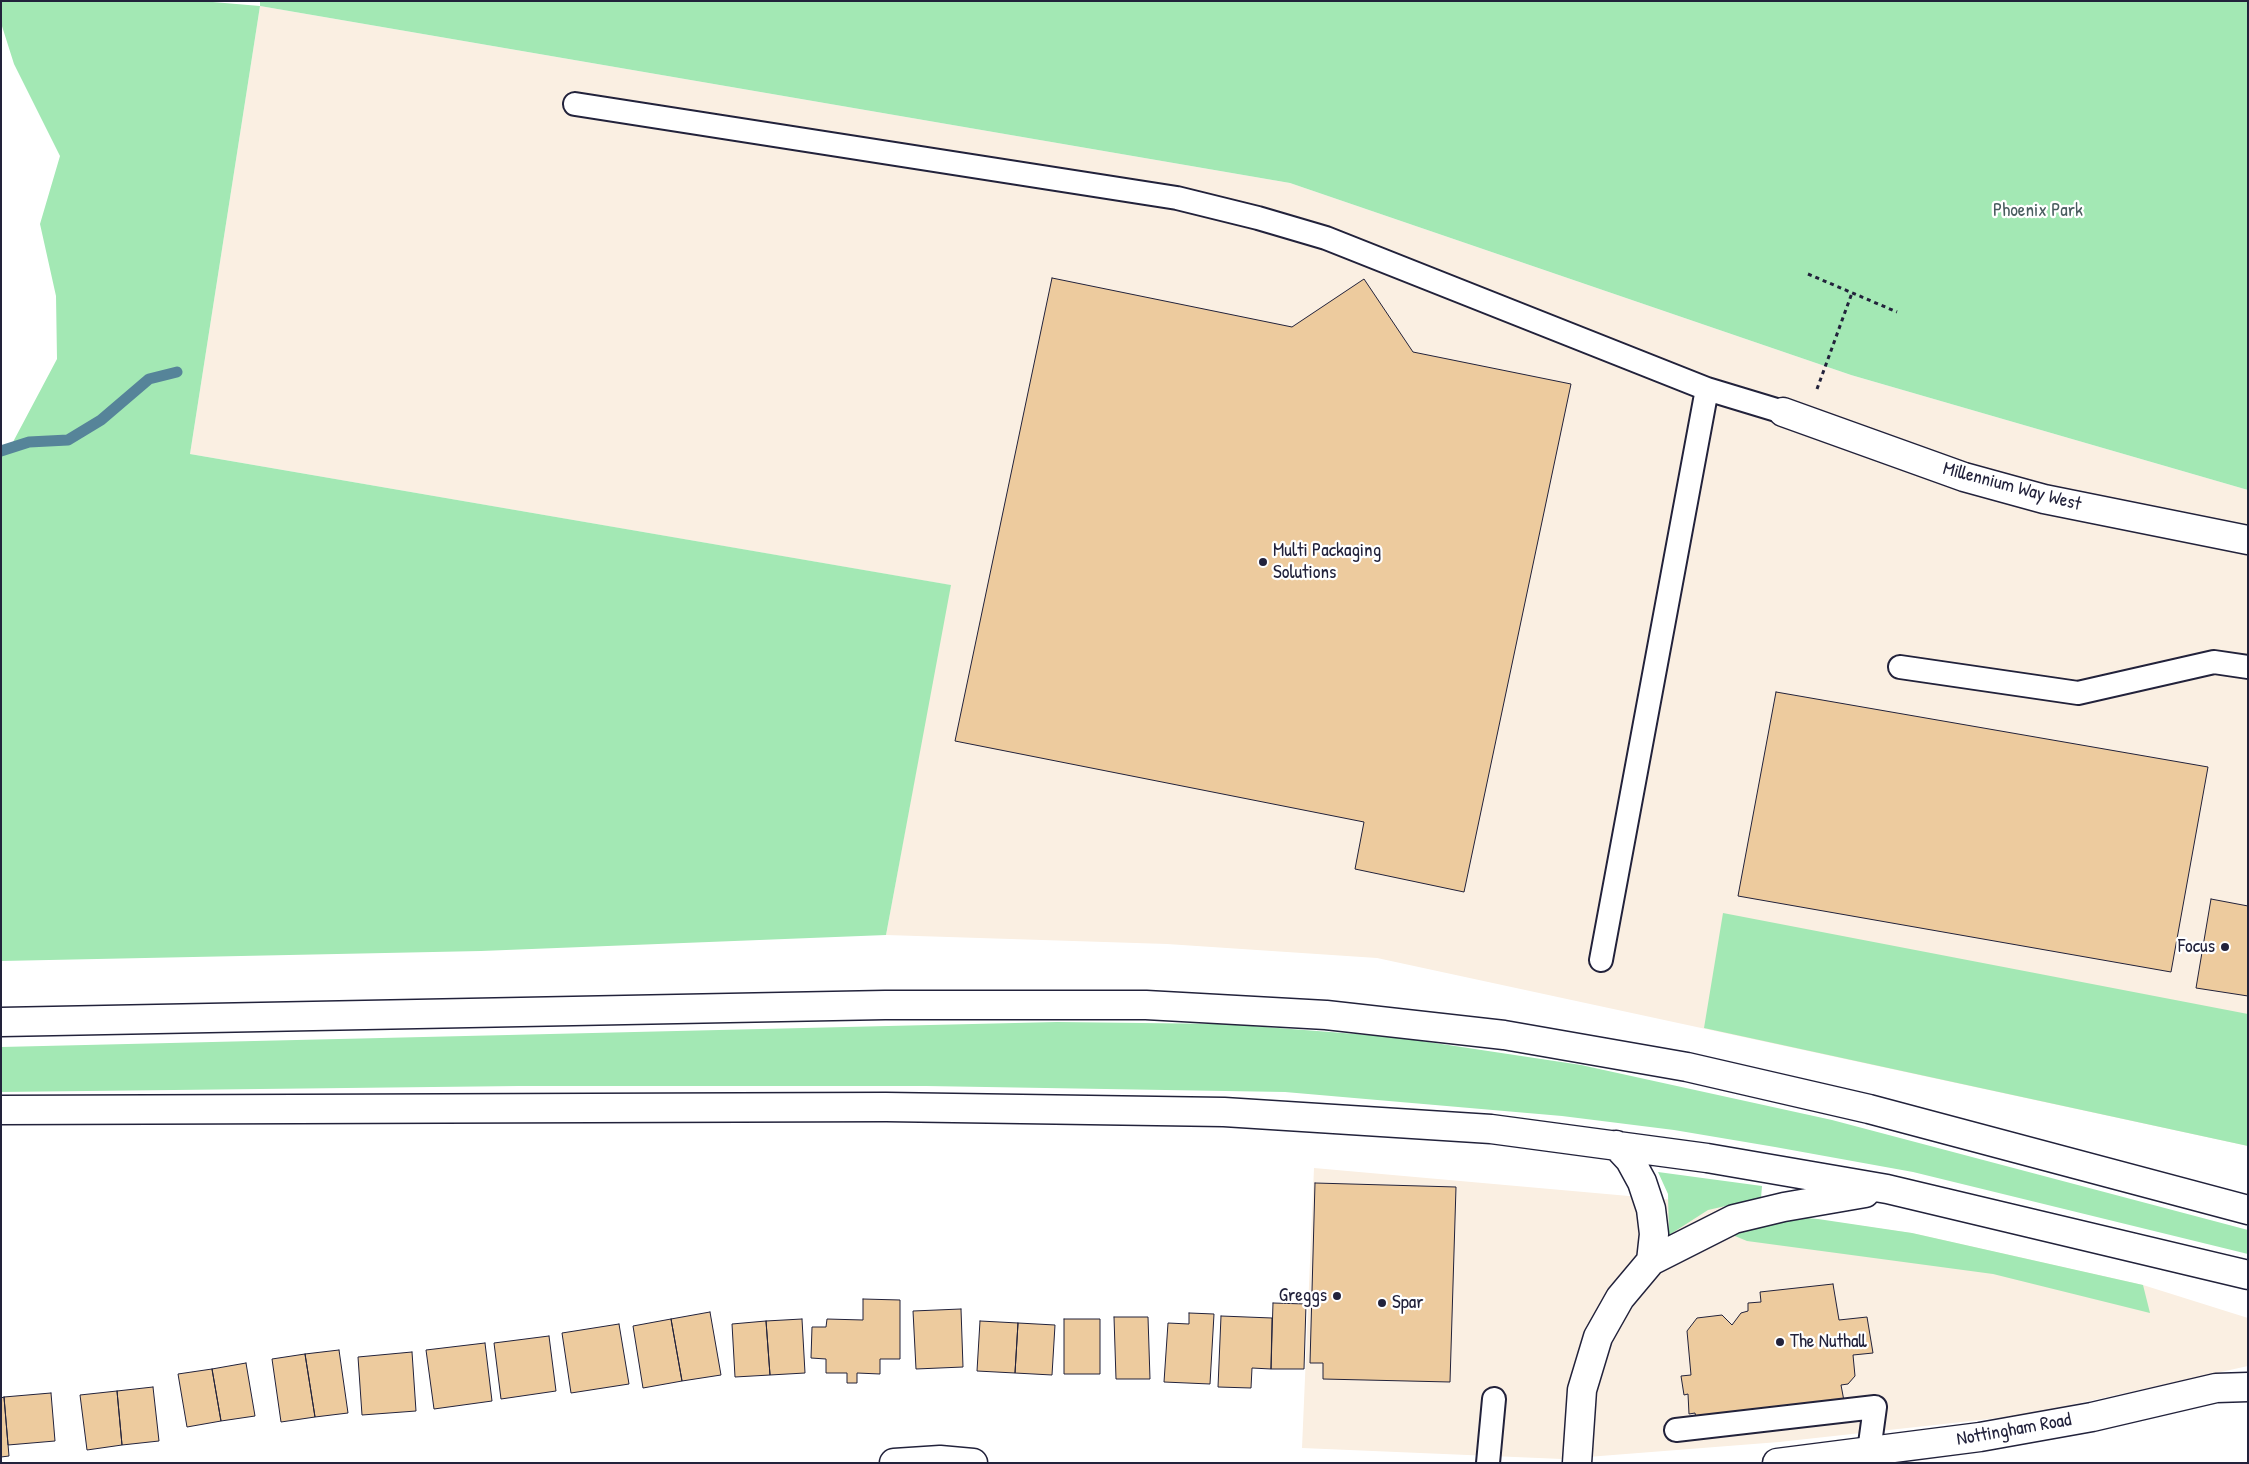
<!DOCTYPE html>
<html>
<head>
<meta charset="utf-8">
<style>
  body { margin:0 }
  #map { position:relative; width:2249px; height:1464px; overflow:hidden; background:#fff; font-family:"Patrick Hand",sans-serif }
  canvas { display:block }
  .frame { position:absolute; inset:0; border:2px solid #22223b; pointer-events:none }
</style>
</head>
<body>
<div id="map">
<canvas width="2249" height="1464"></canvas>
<div class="frame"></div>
</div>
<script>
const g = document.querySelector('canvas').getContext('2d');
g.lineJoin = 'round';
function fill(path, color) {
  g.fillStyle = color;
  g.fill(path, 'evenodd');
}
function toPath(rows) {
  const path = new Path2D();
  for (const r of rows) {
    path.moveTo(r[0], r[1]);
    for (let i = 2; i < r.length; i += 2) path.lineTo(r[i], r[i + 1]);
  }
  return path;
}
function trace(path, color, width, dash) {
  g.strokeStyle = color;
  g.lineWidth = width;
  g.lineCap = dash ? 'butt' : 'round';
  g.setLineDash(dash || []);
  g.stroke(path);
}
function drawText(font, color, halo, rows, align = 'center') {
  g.font = font + ' "Patrick Hand",sans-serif';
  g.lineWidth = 4.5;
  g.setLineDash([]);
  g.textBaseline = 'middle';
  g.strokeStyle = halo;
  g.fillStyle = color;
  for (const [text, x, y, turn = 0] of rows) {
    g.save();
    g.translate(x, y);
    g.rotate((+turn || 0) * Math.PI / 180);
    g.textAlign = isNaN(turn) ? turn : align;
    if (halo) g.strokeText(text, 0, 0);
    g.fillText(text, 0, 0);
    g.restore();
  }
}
const built = toPath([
  [260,6,1290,183,1851,375,2248,490,2248,1146,1377,958,1167,944,886,935,950,585,190,454],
  [1314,1168,1685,1201,1912,1233,2143,1285,2248,1318,2248,1366,2026,1415,1779,1442,1562,1459,1302,1448]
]);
const green = toPath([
  [1,1,201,1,260,6,260,1,2248,1,2248,490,1851,375,1290,183,260,6,190,454,951,585,886,935,481,951,1,961,1,451,13,442,57,359,56,296,40,224,60,156,14,64,1,23],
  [1723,913,2248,1014,2248,1146,1704,1028],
  [1057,1022,1226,1024,1395,1037,1581,1065,1832,1120,2248,1230,2248,1254,1913,1172,1775,1147,1674,1130,1562,1116,1285,1092,926,1086,519,1086,1,1092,1,1047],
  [1658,1172,1762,1186,1761,1198,1708,1210,1669,1235,1668,1194],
  [1781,1216,1818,1219,1912,1233,2143,1285,2150,1313,1993,1274,1747,1241,1730,1234]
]);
const stream = toPath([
  [1,451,29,442,68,440,101,420,149,379,177,372]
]);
const building = toPath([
  [1052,278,1292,327,1364,279,1413,352,1571,384,1464,892,1355,869,1364,822,955,741,1052,278],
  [1776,692,2208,767,2171,972,1738,896,1776,692],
  [2211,899,2248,906,2248,996,2196,988,2211,899],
  [1315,1183,1456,1187,1450,1382,1323,1379,1323,1363,1310,1363,1315,1183],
  [1833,1284,1839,1320,1867,1317,1873,1353,1853,1355,1855,1376,1848,1384,1841,1385,1844,1401,1696,1418,1695,1413,1689,1414,1688,1394,1684,1395,1681,1376,1691,1375,1687,1331,1697,1318,1722,1315,1732,1325,1741,1313,1748,1311,1748,1303,1761,1302,1760,1292,1833,1284],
  [863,1299,900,1300,900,1359,880,1359,880,1374,857,1373,857,1383,847,1383,847,1373,826,1373,826,1359,811,1358,812,1327,826,1327,827,1319,863,1320,863,1299],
  [1273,1303,1306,1304,1304,1369,1271,1369,1273,1303],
  [961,1309,963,1367,916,1369,913,1311,961,1309],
  [710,1312,721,1375,682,1381,671,1319,710,1312],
  [1189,1313,1214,1314,1210,1384,1164,1382,1168,1323,1189,1324,1189,1313],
  [1221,1316,1272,1318,1271,1369,1252,1368,1251,1388,1218,1387,1221,1316],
  [1114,1317,1148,1317,1150,1379,1116,1379,1114,1317],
  [671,1319,682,1381,643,1388,633,1326,671,1319],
  [802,1319,805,1373,770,1375,766,1321,802,1319],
  [1064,1319,1100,1319,1100,1374,1064,1374,1064,1319],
  [766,1321,770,1375,735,1377,732,1324,766,1321],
  [980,1321,1018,1323,1015,1373,977,1371,980,1321],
  [1018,1323,1055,1325,1052,1375,1015,1373,1018,1323],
  [619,1324,629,1384,571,1393,562,1333,619,1324],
  [549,1336,556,1391,501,1399,494,1343,549,1336],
  [485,1343,492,1401,434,1409,426,1350,485,1343],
  [339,1350,348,1413,315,1417,305,1354,339,1350],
  [412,1352,416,1411,362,1415,358,1357,412,1352],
  [305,1354,315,1417,281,1422,272,1359,305,1354],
  [246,1363,255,1416,221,1421,212,1369,246,1363],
  [212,1369,221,1421,187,1427,178,1374,212,1369],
  [153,1387,159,1441,122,1445,117,1391,153,1387],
  [117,1391,122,1445,87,1450,80,1395,117,1391],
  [51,1393,55,1441,8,1445,4,1397,51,1393],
  [4,1397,9,1456,1,1457,1,1398,4,1397]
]);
const path = toPath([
  [1808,274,1897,312],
  [1817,389,1852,293]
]);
const service = toPath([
  [575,104,1177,198,1258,218,1326,238,1707,389,1783,412],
  [1900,667,2078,693,2214,662,2248,667],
  [1601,960,1707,389],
  [1676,1430,1875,1407,1869,1451],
  [1488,1463,1494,1399]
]);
const minor = toPath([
  [1783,412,1964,477,2044,499,2248,540]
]);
const tertiary = toPath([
  [894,1463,940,1460,973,1463],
  [1777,1463,1980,1437,2092,1417,2216,1388,2248,1387]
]);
const trunk = toPath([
  [1,1022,885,1005,1146,1005,1326,1015,1504,1035,1687,1067,1869,1109,2248,1210],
  [1,1110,886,1107,1224,1112,1491,1129,1707,1158,1887,1189,2248,1275],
  [1616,1145,1630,1160,1642,1182,1651,1209,1654,1234,1651,1261],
  [1577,1463,1582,1390,1598,1337,1620,1298,1651,1261,1734,1219,1784,1207,1865,1193]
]);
const markers = [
  [1263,562,5,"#22223b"],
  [2225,947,5,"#22223b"],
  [1337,1296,5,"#22223b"],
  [1382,1303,5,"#22223b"],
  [1780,1342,5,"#22223b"]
];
const parkNames = [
  ["Phoenix Park",2038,211]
];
const streetNames = [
  ["Millennium Way West",2012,487,15],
  ["Nottingham Road",2014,1430,-10]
];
const poiNames = [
  ["Multi Packaging",1273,551],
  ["Solutions",1273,573],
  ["Focus",2215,947,"right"],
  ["Greggs",1327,1296,"right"],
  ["Spar",1392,1303],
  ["The Nuthall",1790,1342]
];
fill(built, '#faefe2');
fill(green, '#a3e8b4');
trace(stream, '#568499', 11);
fill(building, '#edcb9e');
trace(building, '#22223b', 1);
trace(service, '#22223b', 26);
trace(minor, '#22223b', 31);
trace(tertiary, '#22223b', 31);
trace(trunk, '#22223b', 31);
trace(path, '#22223b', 3, [4, 4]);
trace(service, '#fff', 22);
trace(minor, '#fff', 28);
trace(tertiary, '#fff', 28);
trace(trunk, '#fff', 28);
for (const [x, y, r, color] of markers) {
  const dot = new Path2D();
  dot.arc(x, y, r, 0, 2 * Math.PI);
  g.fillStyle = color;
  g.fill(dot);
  trace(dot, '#fff', 2);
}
drawText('19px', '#495d5f', '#fff', parkNames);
drawText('19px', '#22223b', '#fff', streetNames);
drawText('19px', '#22223b', '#fff', poiNames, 'left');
</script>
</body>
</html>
